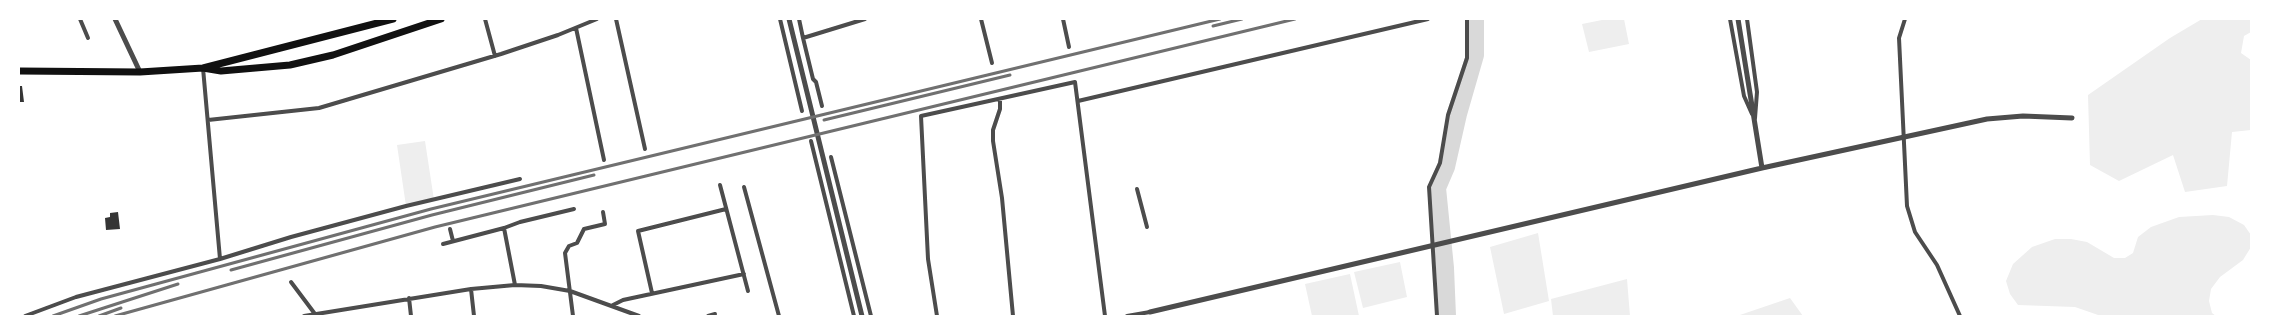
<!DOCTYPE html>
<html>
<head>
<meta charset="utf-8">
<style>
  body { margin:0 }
  #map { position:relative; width:2270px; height:335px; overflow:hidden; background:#fff; font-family:"DM Sans",sans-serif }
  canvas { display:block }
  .frame { position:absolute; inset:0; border:20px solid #fff; pointer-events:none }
</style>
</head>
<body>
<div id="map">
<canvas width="2270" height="335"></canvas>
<div class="frame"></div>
</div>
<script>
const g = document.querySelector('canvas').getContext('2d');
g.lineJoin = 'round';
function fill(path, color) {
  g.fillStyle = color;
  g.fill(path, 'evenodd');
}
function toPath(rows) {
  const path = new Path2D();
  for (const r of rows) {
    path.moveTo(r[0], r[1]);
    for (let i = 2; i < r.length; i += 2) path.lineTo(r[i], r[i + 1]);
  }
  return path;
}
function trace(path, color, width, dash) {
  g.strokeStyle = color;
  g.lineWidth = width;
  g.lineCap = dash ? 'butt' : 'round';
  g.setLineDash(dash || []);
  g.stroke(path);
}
const green = toPath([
  [1607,19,1624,19,1629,44,1589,52,1582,24],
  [2202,19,2251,19,2251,32,2244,36,2241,53,2251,60,2251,130,2232,132,2227,186,2185,192,2173,155,2119,181,2090,165,2088,95,2170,38],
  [425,141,434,200,406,206,397,145],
  [2213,215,2229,217,2244,225,2251,235,2251,247,2243,260,2220,277,2211,289,2209,301,2212,313,2216,316,2101,316,2075,307,2018,305,2010,294,2006,281,2013,264,2032,247,2055,239,2071,239,2087,242,2114,258,2125,258,2133,253,2138,237,2151,227,2179,217],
  [1538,233,1549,301,1504,314,1490,247],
  [1400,262,1407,297,1363,308,1354,272],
  [1350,274,1359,316,1312,316,1305,284],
  [1627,279,1630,316,1553,316,1551,299],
  [1790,298,1803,316,1737,316]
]);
const river = toPath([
  [1447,316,1445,268,1437,188,1446,167,1458,114,1475,55,1475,19]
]);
const building = toPath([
  [19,86,22,86,24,102,19,102],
  [118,212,120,229,106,230,105,218,110,217,110,213]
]);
const minor = toPath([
  [80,19,88,38],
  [485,19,495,56],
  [616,19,645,149],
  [780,19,802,111],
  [799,19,803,38,865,19],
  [981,19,992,63],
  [1063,19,1069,47],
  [1730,19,1744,96,1752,114],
  [1747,19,1757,92,1755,118],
  [1905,19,1899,38,1907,206,1915,232,1937,265,1960,316],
  [576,28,604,160],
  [803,38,813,79,816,82,822,106],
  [203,68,220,259],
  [1000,99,1000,109,993,130,993,141,1002,198,1013,316],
  [1078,101,1428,19],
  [208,120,319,108,501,54,558,35,597,19],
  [811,141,854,316],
  [831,157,871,316],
  [720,185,748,291],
  [744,187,779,316],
  [1137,189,1147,227],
  [504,228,520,222,574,209],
  [450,229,453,241],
  [443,244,504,228,515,285],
  [291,282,315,314],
  [471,289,474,316],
  [652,293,638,231,726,209],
  [409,298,411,316],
  [613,305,623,300,744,274],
  [25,316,76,297,220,259,291,237,406,206,520,179],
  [304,316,471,289,515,285,541,286,570,291,639,316],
  [573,316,565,253,569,246,577,243,584,229,605,224,603,212],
  [708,316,715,314],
  [937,316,928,259,921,116,1075,82,1105,316],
  [1127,316,1150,312],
  [1437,316,1429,187,1440,163,1448,115,1467,58,1467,19]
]);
const tertiary = toPath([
  [115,19,140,72],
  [789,19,862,316],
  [1738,19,1762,168],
  [1150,312,1762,168,1987,119,2023,116,2072,118]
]);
const trunk = toPath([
  [203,68,221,71,290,65,333,55,441,19],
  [19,71,140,72,203,68,393,19]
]);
const rail = toPath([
  [1213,26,1242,19],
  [824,120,1010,75],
  [231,270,432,215,594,175],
  [53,316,101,299,431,209,1220,19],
  [79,316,178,284],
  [99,316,121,308],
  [115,316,435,227,1295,19]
]);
fill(green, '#eee');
trace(river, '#d9d9d9', 18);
fill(building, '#353535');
trace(minor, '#4c4c4c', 4);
trace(tertiary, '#4c4c4c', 5);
trace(trunk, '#111', 7);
trace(rail, '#707070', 3);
</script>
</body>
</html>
